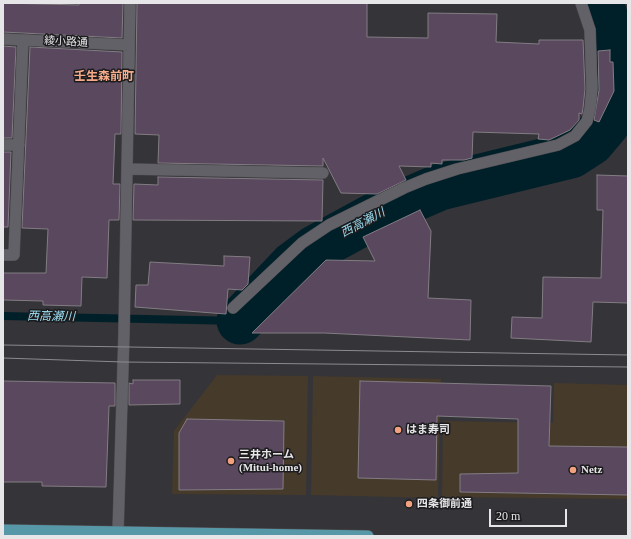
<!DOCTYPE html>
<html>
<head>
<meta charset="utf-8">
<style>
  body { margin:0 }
  #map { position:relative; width:631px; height:539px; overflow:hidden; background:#353439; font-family:"Times New Roman",serif }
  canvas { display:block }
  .frame { position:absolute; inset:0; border:4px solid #e6e6e9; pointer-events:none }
  .scale { position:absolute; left:489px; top:509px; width:78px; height:18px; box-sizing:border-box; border:2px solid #e6e6e9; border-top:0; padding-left:5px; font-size:12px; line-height:14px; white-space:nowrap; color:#e6e6e9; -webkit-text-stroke:3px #1c1c1e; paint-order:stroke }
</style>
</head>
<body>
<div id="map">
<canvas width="631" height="539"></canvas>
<div class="frame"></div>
<div class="scale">20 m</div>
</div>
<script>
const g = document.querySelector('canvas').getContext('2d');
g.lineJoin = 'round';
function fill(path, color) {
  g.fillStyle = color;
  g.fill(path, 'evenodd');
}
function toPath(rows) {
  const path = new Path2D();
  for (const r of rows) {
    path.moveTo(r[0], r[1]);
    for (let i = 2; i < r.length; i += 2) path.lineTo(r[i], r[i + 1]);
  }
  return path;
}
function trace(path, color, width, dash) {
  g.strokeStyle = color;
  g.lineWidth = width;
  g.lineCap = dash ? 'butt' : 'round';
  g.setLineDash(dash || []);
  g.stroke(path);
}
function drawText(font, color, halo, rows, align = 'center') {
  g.font = font + ' "Times New Roman","Noto Sans JP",serif';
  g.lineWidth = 3;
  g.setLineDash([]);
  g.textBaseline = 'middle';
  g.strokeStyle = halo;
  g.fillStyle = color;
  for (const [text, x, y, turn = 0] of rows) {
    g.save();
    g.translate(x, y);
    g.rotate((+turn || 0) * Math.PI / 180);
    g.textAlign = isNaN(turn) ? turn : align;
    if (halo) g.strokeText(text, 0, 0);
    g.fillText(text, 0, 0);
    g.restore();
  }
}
const commercial = toPath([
  [217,375,308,376,306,495,172,494,174,431],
  [313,376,441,379,438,498,311,495],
  [554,383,628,385,628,499,442,497,443,421,553,423]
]);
const stream = toPath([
  [3,316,240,321]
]);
const river = toPath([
  [240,321,293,265,316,248,380,213,440,187,571,155,591,142,607,123,618,106,622,83,619,62,600,3]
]);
const building = toPath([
  [3,3,79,5,79,3,123,3,122,38,3,32,3,3],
  [137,3,367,3,367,37,428,38,428,13,497,14,496,42,539,44,539,40,583,40,585,89,583,108,582,114,579,113,579,120,570,130,549,140,538,139,539,134,473,132,472,158,464,160,442,160,442,164,431,163,431,167,399,166,406,180,377,194,341,193,323,158,323,166,158,163,159,135,135,134,137,3],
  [3,46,16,47,12,138,3,138,3,46],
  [30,47,122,52,121,134,115,134,113,184,120,184,119,220,109,220,107,278,82,277,81,306,43,305,43,301,3,300,3,273,46,273,48,229,22,228,30,47],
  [610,50,610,62,613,62,614,91,599,122,594,120,599,90,598,51,610,50],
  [3,152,11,152,8,227,3,227,3,152],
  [597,175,628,176,628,303,593,302,591,342,511,338,512,317,542,318,543,277,601,278,603,210,597,210,597,175],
  [158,177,323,180,322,221,133,220,134,184,158,185,158,177],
  [420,210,431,231,428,298,471,300,470,340,324,333,252,333,326,260,375,261,363,237,420,210],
  [224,256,250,257,248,284,242,290,228,289,226,314,135,307,136,285,148,285,150,262,224,266,224,256],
  [133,380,180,380,180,404,129,405,129,383,133,384,133,380],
  [3,381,115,383,115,406,109,406,106,487,42,486,42,482,3,482,3,381],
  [360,381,551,386,549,446,628,447,628,495,460,492,460,474,518,473,518,419,437,416,436,480,358,478,360,381],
  [187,419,284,421,283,489,179,490,179,433,187,419]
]);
const service = toPath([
  [233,308,302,243,329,225,404,188,426,179,457,169,558,145,575,136,587,121,590,109,592,89,590,30,581,3]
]);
const minor = toPath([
  [3,39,129,45],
  [3,145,19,145],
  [127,169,323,173],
  [3,255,14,255,23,40],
  [118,532,124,333,130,3]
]);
const primary = toPath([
  [3,530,368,536]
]);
const tram = toPath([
  [3,345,628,355],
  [3,358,123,362,628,367]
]);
const markers = [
  [398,430,4,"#f2a17e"],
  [231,461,4,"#f2a17e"],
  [573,470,4,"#f2a17e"],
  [409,504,4,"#f2a17e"]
];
const streetNames = [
  ["綾小路通",66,42,3]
];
const poiNames = [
  ["はま寿司",406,430],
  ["三井ホーム",239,455],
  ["(Mitui-home)",239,468],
  ["Netz",581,470],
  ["四条御前通",417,504]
];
const neighbourhoodNames = [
  ["壬生森前町",104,77]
];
const waterNames = [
  ["西高瀬川",363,223,-28],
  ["西高瀬川",51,317,1]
];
fill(commercial, '#463a2b');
trace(stream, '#002029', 8);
trace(river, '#002029', 47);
fill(building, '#5a485e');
trace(building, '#827d83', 1);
trace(service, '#515054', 12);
trace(minor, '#515054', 12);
trace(primary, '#515054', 12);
trace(service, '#626167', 11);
trace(minor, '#626167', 11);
trace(primary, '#5698a7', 11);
trace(tram, '#8c8b8f', 1);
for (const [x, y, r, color] of markers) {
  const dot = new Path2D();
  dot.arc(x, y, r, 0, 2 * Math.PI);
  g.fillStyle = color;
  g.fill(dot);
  trace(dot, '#1c1c1e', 1.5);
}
drawText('11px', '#e6e6e9', '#1c1c1e', streetNames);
drawText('bold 11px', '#e6e6e9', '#1c1c1e', poiNames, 'left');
drawText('bold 12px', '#f5aa89', '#1c1c1e', neighbourhoodNames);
drawText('italic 12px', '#99daef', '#1c1c1e', waterNames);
</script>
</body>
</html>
